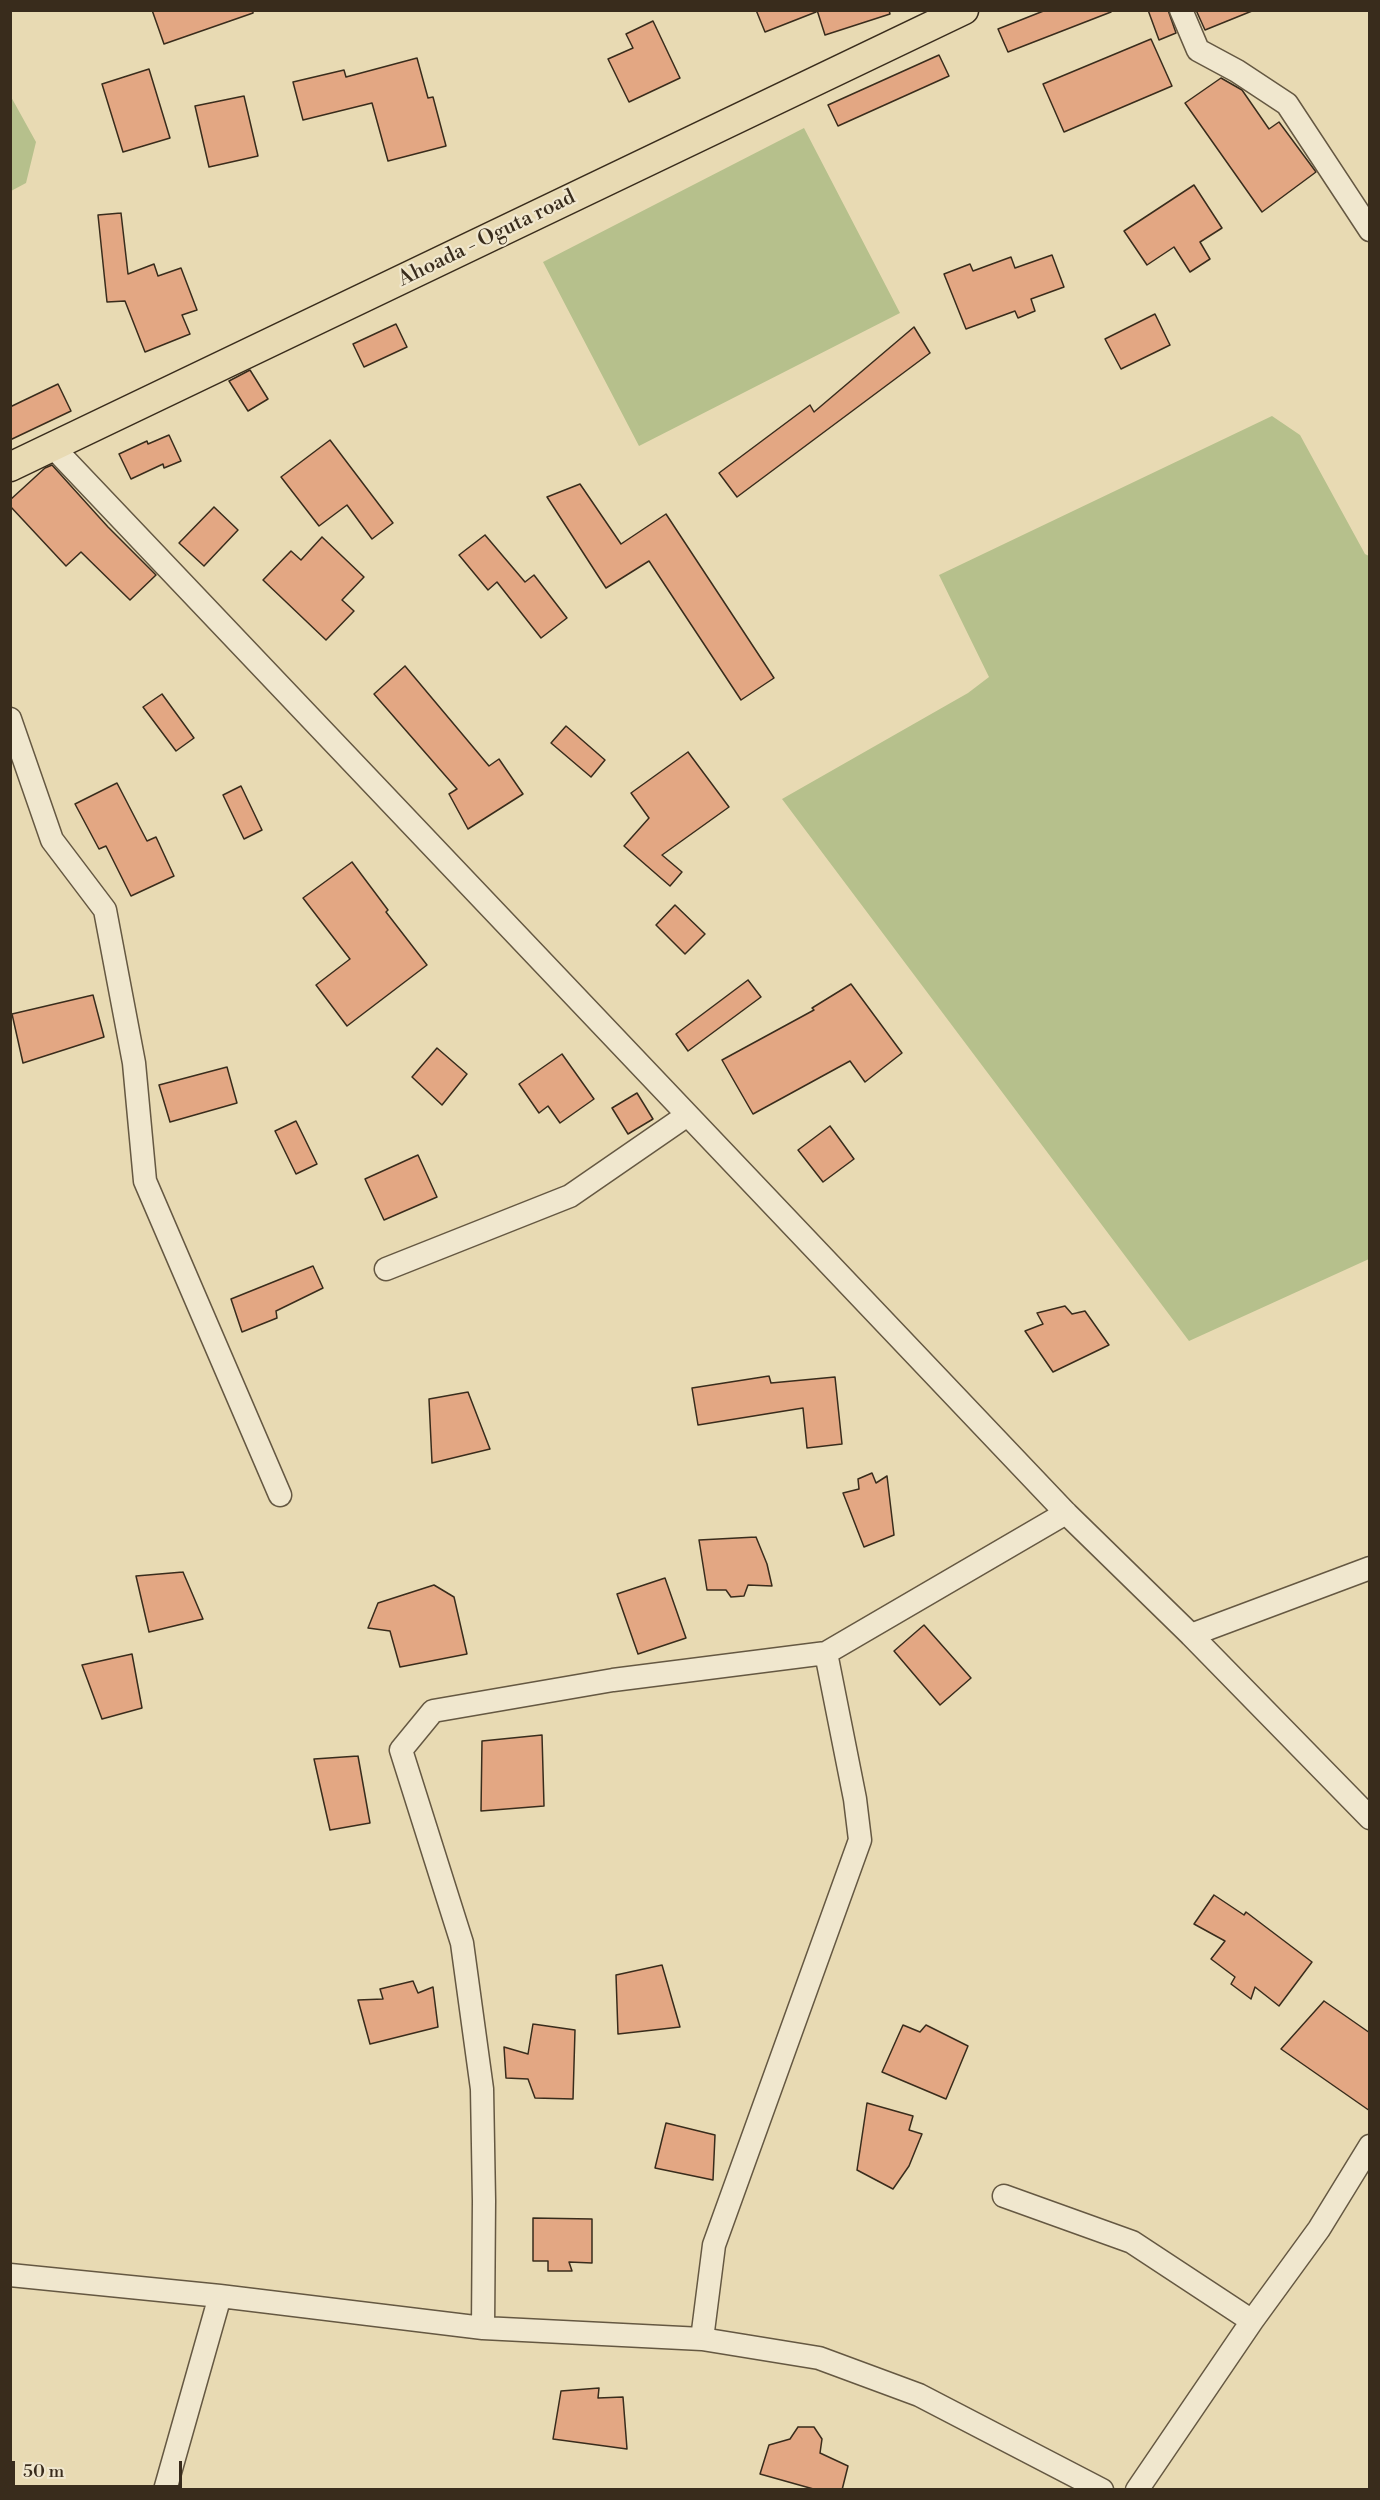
<!DOCTYPE html>
<html>
<head>
<meta charset="utf-8">
<style>
  body { margin:0 }
  #map { position:relative; width:1380px; height:2500px; overflow:hidden; background:#e8dab3; font-family:"Libre Bodoni",serif }
  canvas { display:block }
  .frame { position:absolute; inset:0; border:12px solid #392c1c; pointer-events:none }
  .scale { position:absolute; left:12px; top:2461px; width:170px; height:27px; box-sizing:border-box; border:3px solid #392c1c; border-top:0; padding-left:8px; font-size:18px; line-height:21px; white-space:nowrap; color:#392c1c; -webkit-text-stroke:4px #f0e7ce; paint-order:stroke }
</style>
</head>
<body>
<div id="map">
<canvas width="1380" height="2500"></canvas>
<div class="frame"></div>
<div class="scale">50 m</div>
</div>
<script>
const g = document.querySelector('canvas').getContext('2d');
g.lineJoin = 'round';
function fill(path, color) {
  g.fillStyle = color;
  g.fill(path, 'evenodd');
}
function toPath(rows) {
  const path = new Path2D();
  for (const r of rows) {
    path.moveTo(r[0], r[1]);
    for (let i = 2; i < r.length; i += 2) path.lineTo(r[i], r[i + 1]);
  }
  return path;
}
function trace(path, color, width, dash) {
  g.strokeStyle = color;
  g.lineWidth = width;
  g.lineCap = dash ? 'butt' : 'round';
  g.setLineDash(dash || []);
  g.stroke(path);
}
function drawText(font, color, halo, rows, align = 'center') {
  g.font = font + ' "Libre Bodoni",serif';
  g.lineWidth = 4.5;
  g.setLineDash([]);
  g.textBaseline = 'middle';
  g.strokeStyle = halo;
  g.fillStyle = color;
  for (const [text, x, y, turn = 0] of rows) {
    g.save();
    g.translate(x, y);
    g.rotate((+turn || 0) * Math.PI / 180);
    g.textAlign = isNaN(turn) ? turn : align;
    if (halo) g.strokeText(text, 0, 0);
    g.fillText(text, 0, 0);
    g.restore();
  }
}
const green = toPath([
  [10,95,36,142,26,183,11,191],
  [804,128,900,313,639,446,543,262],
  [1272,416,1300,435,1365,554,1369,556,1369,1259,1189,1341,782,799,968,693,989,677,939,575]
]);
const building = toPath([
  [152,10,253,10,253,13,164,44,152,10],
  [756,10,815,10,816,12,765,32,756,10],
  [817,10,889,10,890,14,825,35,817,10],
  [1046,10,1111,10,1111,12,1008,52,998,29,1046,10],
  [1148,10,1168,10,1176,33,1159,40,1148,10],
  [1196,10,1251,10,1252,11,1205,30,1196,10],
  [653,21,680,78,629,102,608,59,633,48,626,34,653,21],
  [1151,39,1172,86,1064,132,1043,84,1151,39],
  [939,55,949,76,838,126,828,105,939,55],
  [417,58,428,98,433,97,446,146,388,161,372,103,303,120,293,82,344,70,346,77,417,58],
  [149,69,170,138,123,152,102,84,149,69],
  [1221,78,1242,90,1269,129,1279,122,1316,172,1262,212,1185,103,1221,78],
  [244,96,258,156,209,167,195,106,244,96],
  [1194,185,1222,228,1200,242,1210,259,1190,272,1174,247,1147,265,1124,231,1194,185],
  [121,213,128,274,154,264,158,276,181,268,197,310,182,315,190,334,145,352,125,301,107,302,98,215,121,213],
  [1052,255,1064,287,1031,299,1035,311,1018,318,1015,311,966,329,944,274,970,264,973,271,1011,257,1015,268,1052,255],
  [1155,314,1170,345,1121,369,1105,339,1155,314],
  [396,324,407,347,364,367,353,344,396,324],
  [914,327,930,353,737,497,719,473,810,405,814,412,914,327],
  [250,370,268,399,248,411,229,381,250,370],
  [58,384,71,411,10,440,10,407,58,384],
  [169,435,181,461,164,468,163,464,131,479,119,454,147,441,148,444,169,435],
  [330,440,393,523,372,539,347,505,319,526,281,477,330,440],
  [52,465,108,527,156,575,130,600,81,552,66,566,10,506,10,500,45,468,52,465],
  [580,484,621,544,666,514,774,678,741,700,649,561,606,588,547,497,580,484],
  [214,507,238,530,204,566,179,543,214,507],
  [485,535,525,582,534,575,567,618,541,638,497,582,488,590,459,555,485,535],
  [322,537,364,577,342,600,354,611,326,640,263,580,291,551,301,560,322,537],
  [405,666,489,766,499,759,523,794,468,829,449,794,457,789,374,694,405,666],
  [162,694,194,738,176,751,143,707,162,694],
  [566,726,605,760,591,777,551,743,566,726],
  [688,752,729,807,662,855,682,872,670,886,624,846,649,818,631,793,688,752],
  [117,783,147,841,156,837,174,876,131,896,106,846,99,849,75,804,117,783],
  [241,786,262,830,244,839,223,795,241,786],
  [352,862,388,910,386,912,427,965,347,1026,316,985,350,959,303,898,352,862],
  [675,905,705,934,685,954,656,925,675,905],
  [748,980,761,997,688,1051,676,1034,748,980],
  [851,984,902,1053,865,1082,850,1061,753,1114,722,1060,814,1010,812,1008,851,984],
  [93,995,104,1037,23,1063,12,1014,93,995],
  [437,1048,467,1074,442,1105,412,1077,437,1048],
  [562,1054,594,1099,560,1123,548,1106,539,1113,519,1084,562,1054],
  [227,1067,237,1103,170,1122,159,1085,227,1067],
  [637,1093,653,1119,628,1134,612,1108,637,1093],
  [296,1121,317,1164,296,1174,275,1131,296,1121],
  [830,1126,854,1159,823,1182,798,1150,830,1126],
  [418,1155,437,1197,384,1220,365,1179,418,1155],
  [313,1266,323,1288,276,1311,277,1318,242,1332,231,1299,313,1266],
  [1065,1306,1072,1314,1085,1311,1109,1345,1053,1372,1025,1331,1043,1324,1037,1313,1065,1306],
  [769,1376,771,1383,835,1377,842,1444,807,1448,803,1408,698,1425,692,1388,769,1376],
  [468,1392,490,1449,432,1463,429,1399,468,1392],
  [872,1473,876,1483,887,1476,894,1535,864,1547,843,1493,859,1489,858,1479,872,1473],
  [756,1537,767,1564,772,1586,748,1585,744,1596,731,1597,726,1590,707,1590,699,1540,756,1537],
  [183,1572,203,1619,149,1632,136,1576,183,1572],
  [665,1578,686,1638,638,1654,617,1594,665,1578],
  [434,1585,454,1597,467,1654,400,1667,390,1631,368,1628,378,1603,434,1585],
  [924,1625,971,1678,940,1705,894,1651,924,1625],
  [132,1654,142,1708,102,1719,82,1665,132,1654],
  [542,1735,544,1806,481,1811,482,1741,542,1735],
  [358,1756,370,1823,330,1830,314,1759,358,1756],
  [1214,1895,1244,1915,1246,1912,1312,1962,1279,2006,1255,1987,1251,1999,1231,1984,1235,1977,1211,1959,1225,1941,1194,1924,1214,1895],
  [662,1965,680,2027,618,2034,616,1975,662,1965],
  [413,1981,418,1993,433,1987,438,2027,370,2044,358,2000,383,1999,380,1989,413,1981],
  [1324,2001,1370,2033,1370,2111,1281,2049,1324,2001],
  [533,2024,575,2030,573,2099,535,2098,528,2079,506,2078,504,2047,528,2054,533,2024],
  [903,2025,920,2032,926,2025,968,2046,946,2099,882,2072,903,2025],
  [867,2103,913,2116,909,2130,922,2134,909,2166,893,2189,857,2170,867,2103],
  [666,2123,715,2135,713,2180,655,2168,666,2123],
  [533,2218,592,2219,592,2263,569,2262,572,2271,548,2271,548,2261,533,2261,533,2218],
  [599,2388,598,2398,623,2397,627,2449,553,2439,561,2391,599,2388],
  [798,2427,814,2427,822,2439,820,2453,848,2466,842,2490,817,2490,760,2474,769,2445,790,2439,798,2427]
]);
const minor = toPath([
  [1181,10,1198,50,1237,71,1287,104,1370,230],
  [53,447,1066,1513,1191,1635,1370,1818],
  [10,719,52,840,105,910,134,1063,145,1181,280,1495],
  [386,1269,570,1196,686,1116],
  [1191,1635,1370,1568],
  [1004,2196,1132,2242,1252,2321],
  [10,2275,220,2296,483,2328,702,2339,819,2358,919,2395,1102,2490],
  [483,2328,484,2201,482,2089,462,1943,401,1750,433,1711,613,1680,826,1653,1066,1513],
  [702,2339,714,2245,860,1840,855,1799,826,1653],
  [165,2490,220,2296],
  [1137,2490,1252,2321,1319,2229,1370,2146]
]);
const major = toPath([
  [10,467,964,10]
]);
const streetNames = [
  ["Ahoada - Oguta road",487,239,-26]
];
fill(green, '#b6c08c');
fill(building, '#e3a783');
trace(building, '#392c1c', 1.5);
trace(minor, '#655842', 25);
trace(major, '#392c1c', 31);
trace(minor, '#f0e7ce', 22);
trace(major, '#e8dab3', 28);
drawText('21px', '#392c1c', '#f0e7ce', streetNames);
</script>
</body>
</html>
